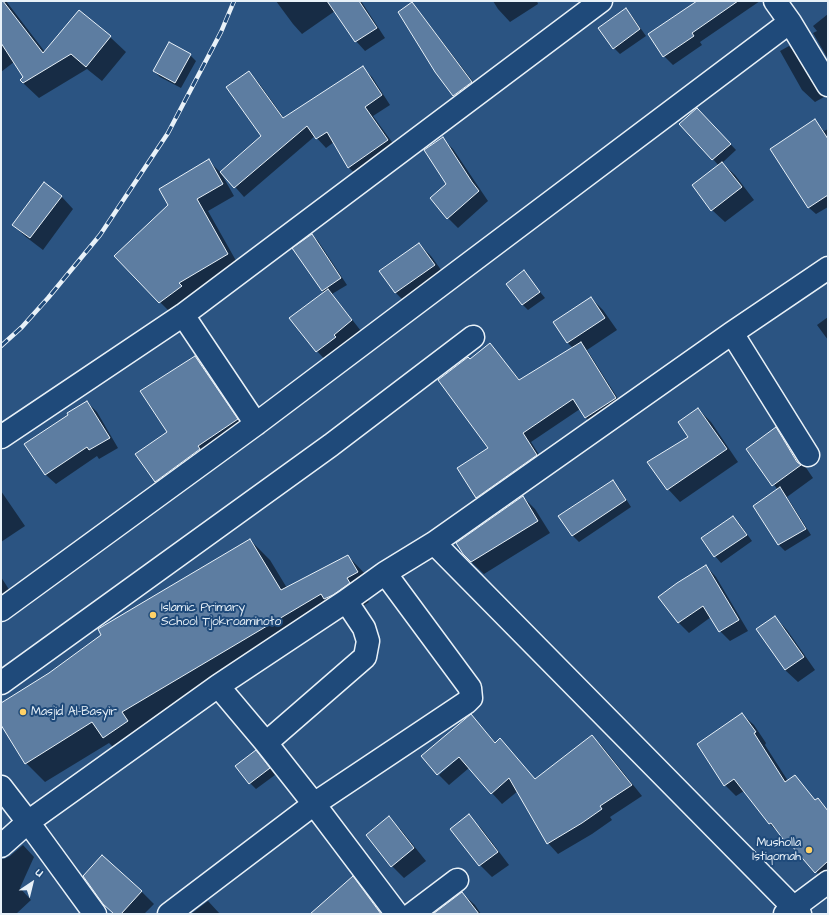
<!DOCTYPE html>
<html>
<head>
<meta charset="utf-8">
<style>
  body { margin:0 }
  #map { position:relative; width:829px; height:915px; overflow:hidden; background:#2b5482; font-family:"Architects Daughter",sans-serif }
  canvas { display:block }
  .frame { position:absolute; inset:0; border:2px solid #e8f1f8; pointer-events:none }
  .north { position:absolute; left:12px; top:863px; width:40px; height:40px; -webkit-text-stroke:3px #1f4a7a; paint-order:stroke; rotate:35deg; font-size:11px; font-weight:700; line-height:16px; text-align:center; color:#e8f1f8 }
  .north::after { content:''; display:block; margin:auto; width:14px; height:18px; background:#e8f1f8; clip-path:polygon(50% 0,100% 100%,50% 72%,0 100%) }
</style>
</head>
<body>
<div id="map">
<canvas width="829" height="915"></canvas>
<div class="frame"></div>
<div class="north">U</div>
</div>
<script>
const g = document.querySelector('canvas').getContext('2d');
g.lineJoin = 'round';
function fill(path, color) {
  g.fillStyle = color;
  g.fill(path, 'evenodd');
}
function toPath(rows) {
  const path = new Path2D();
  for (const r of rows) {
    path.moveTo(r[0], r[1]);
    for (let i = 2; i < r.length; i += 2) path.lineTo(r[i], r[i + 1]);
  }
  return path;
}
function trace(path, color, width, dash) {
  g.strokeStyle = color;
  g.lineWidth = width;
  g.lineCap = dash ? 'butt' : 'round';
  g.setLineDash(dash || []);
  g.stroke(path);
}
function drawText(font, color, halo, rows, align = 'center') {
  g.font = font + ' "Architects Daughter",sans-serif';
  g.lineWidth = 4;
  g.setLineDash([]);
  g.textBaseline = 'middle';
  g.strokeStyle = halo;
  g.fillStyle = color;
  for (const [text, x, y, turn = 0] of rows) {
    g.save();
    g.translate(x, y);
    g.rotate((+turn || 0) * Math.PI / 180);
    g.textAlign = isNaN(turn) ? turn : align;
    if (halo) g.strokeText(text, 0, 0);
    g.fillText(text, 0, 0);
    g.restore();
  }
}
const shadow = toPath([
  [1,1,6,1,45,52,110,37,126,52,102,81,87,69,39,98,23,83,24,77,14,62,1,72],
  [276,1,361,1,385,38,365,51,356,41,335,11,302,34,293,24],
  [493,1,537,1,538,4,510,22,498,9],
  [699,1,760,1,700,42,702,45,673,65,664,56],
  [411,4,421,14,481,92,464,106,454,96],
  [626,10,632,16,646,36,620,54,614,48],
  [828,14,828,59,813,33,817,31,813,26],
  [789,46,801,59,824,97,815,102,802,90,780,51],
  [190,55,196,61,181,88,160,77,154,71],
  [363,68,372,77,390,105,373,116,397,149,358,176,348,167,334,142,326,148,315,136,244,197,222,172,221,173,234,196,208,211,239,266,190,294,193,298,171,313,160,302,170,206,209,161,221,173,262,136,249,73,258,82,284,118],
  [697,109,736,150,722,163,735,175,754,200,725,222,712,210,719,166,713,159],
  [815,121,824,131,828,129,828,207,816,214,808,207],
  [443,139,453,149,488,201,458,228,448,218,447,184],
  [61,196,73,209,43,250,26,237,13,225],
  [312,235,318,241,347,285,332,294,361,331,327,362,317,351,325,293,322,291],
  [419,244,431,256,447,278,408,305,395,292],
  [524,272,545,298,528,310,522,304],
  [591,298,603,310,617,330,587,350,624,408,595,427,586,418,580,409,531,442,545,464,486,506,477,497,459,469,490,449,470,361,489,345,520,380,573,348,567,342],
  [828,317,828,340,817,325],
  [195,357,203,365,244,427,163,489,155,482,168,433],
  [87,402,97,412,118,448,99,459,97,456,56,484,46,475,26,445],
  [698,409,711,422,738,462,680,502,668,489,649,462,689,437],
  [776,428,788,441,813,478,787,497,811,535,785,551,779,545,754,506,778,490,747,449],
  [613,482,619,488,631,507,579,542,573,536,560,516],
  [1,491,25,526,1,542],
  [523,497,535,509,550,533,484,574,463,554],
  [733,517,739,523,752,541,721,563,715,556,702,539],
  [250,540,270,560,287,588,348,556,367,576,366,598,369,602,344,618,339,613,123,757,109,743,45,782,26,763,1,723,1,704,49,674],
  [706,566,716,577,748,631,730,641,720,631,711,617,689,633,679,623,660,597],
  [1,577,17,602,1,615],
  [775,617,787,630,815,670,798,682,785,670],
  [742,714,754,725,766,743,765,745,788,781,794,776,816,801,818,800,828,810,828,882,827,883,770,824,744,791,736,796,725,785],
  [471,716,496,743,500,740,536,780,592,736,602,746,642,796,610,817,612,820,592,834,558,854,548,843,518,791,502,804,469,768,449,785,439,775,463,754],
  [262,758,275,775,256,789,250,783],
  [468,816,481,828,509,865,492,877,480,865],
  [389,818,401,830,426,861,404,878,392,866],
  [23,845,34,857,20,888,31,900,16,914,1,914,1,859,4,859,10,856],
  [353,877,365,890,383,914,325,914],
  [141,891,154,904,144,914,115,914],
  [462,893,475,905,481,914,434,914],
  [208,901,220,914,191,914]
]);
const building = toPath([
  [1,1,3,1,43,53,79,10,111,36,86,67,71,54,23,83,20,80,23,77,1,43,1,1],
  [327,1,359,1,377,28,355,42,327,1],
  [697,1,738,1,692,33,694,36,663,57,648,34,697,1],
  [412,2,472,82,453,96,435,72,398,12,412,2],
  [626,8,640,29,613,49,598,28,626,8],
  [169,42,191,54,175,83,153,71,169,42],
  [363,66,382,95,365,107,388,140,348,168,327,132,316,139,307,126,234,188,220,172,261,136,226,87,249,71,283,118,363,66],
  [697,108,731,144,712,160,679,124,697,108],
  [815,119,828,139,828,195,808,208,770,149,815,119],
  [443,137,472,182,479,191,447,219,430,198,446,184,424,150,443,137],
  [209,159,223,184,197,199,228,254,179,283,182,286,159,303,114,256,168,205,159,189,209,159],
  [722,162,742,187,711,211,692,185,722,162],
  [44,182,62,196,30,238,12,225,44,182],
  [312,234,341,278,322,291,292,248,312,234],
  [419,243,435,265,395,293,379,271,419,243],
  [524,270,540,292,522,305,506,284,524,270],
  [328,289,352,320,334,335,336,337,316,352,289,318,328,289],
  [591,297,605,318,567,343,553,322,591,297],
  [581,342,616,398,585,418,573,399,523,433,537,455,476,498,457,468,488,448,438,380,468,357,470,359,490,343,519,380,581,342],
  [195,356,238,419,198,446,200,449,155,482,135,454,167,432,140,391,195,356],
  [87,401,110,438,89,450,87,447,45,475,24,444,68,415,67,413,87,401],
  [698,408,727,449,667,490,647,462,688,437,678,422,698,408],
  [776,427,797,462,801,465,772,486,746,449,776,427],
  [613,480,626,500,572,536,558,516,613,480],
  [780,487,806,529,778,545,753,506,780,487],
  [523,496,538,521,471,562,463,554,456,543,523,496],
  [733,516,747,535,714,557,701,538,733,516],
  [250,539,281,590,348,555,358,572,347,578,350,583,333,595,324,599,321,594,122,712,128,721,103,738,92,722,25,764,1,725,1,703,49,673,101,635,98,629,250,539],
  [706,565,739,620,719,632,703,606,678,623,658,597,677,583,706,565],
  [775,616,804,657,785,670,756,629,775,616],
  [742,713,756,732,754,733,785,782,795,775,815,800,818,798,828,811,828,861,815,873,791,845,789,847,771,823,769,824,734,779,724,786,697,744,742,713],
  [471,714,495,743,500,738,535,779,592,735,632,785,600,806,602,809,582,823,547,844,509,778,491,794,459,757,437,775,421,756,471,714],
  [256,750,270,768,249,784,235,766,256,750],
  [469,814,498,852,479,866,450,829,469,814],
  [389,816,414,848,391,867,366,835,389,816],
  [102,855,142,891,121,914,114,914,103,904,83,876,102,855],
  [353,876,381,914,310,914,353,876],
  [462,892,479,914,433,914,462,892]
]);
const minor = toPath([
  [775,1,790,22,828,85],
  [183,315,256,424],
  [732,333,808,455],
  [1,437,183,315,601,1],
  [434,543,800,914],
  [1,610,256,424,790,22],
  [1,683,331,445,473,337],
  [218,686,266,743,314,804,397,914],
  [266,743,365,657,368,641,364,628,346,601],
  [1,787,28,822,95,914],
  [1,846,28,822,218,686,346,601,385,573,434,543,732,333,828,268],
  [169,914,314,804,467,702,471,698,470,688,385,573],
  [412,914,457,880],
  [785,914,828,882]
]);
const rail = toPath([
  [1,346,22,327,48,298,100,235,168,133,221,32,234,1]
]);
const markers = [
  [153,615,4,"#ffd166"],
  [23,712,4,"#ffd166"],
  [809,850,4,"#ffd166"]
];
const poiNames = [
  ["Islamic Primary",161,608],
  ["School Tjokroaminoto",161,622],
  ["Masjid Al-Basyir",31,712],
  ["Musholla",801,843,"right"],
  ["Istiqomah",801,857,"right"]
];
fill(shadow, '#0007');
fill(building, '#5d7da1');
trace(building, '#e8f1f8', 1);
trace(minor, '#e8f1f8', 25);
trace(minor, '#1f4a7a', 22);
trace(rail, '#e8f1f8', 4.5);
trace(rail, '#1f4a7a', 3, [9]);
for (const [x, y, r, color] of markers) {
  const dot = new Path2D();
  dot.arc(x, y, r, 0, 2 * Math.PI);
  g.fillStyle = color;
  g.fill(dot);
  trace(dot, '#1f4a7a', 1.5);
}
drawText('12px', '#e8f1f8', '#1f4a7a', poiNames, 'left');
</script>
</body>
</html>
